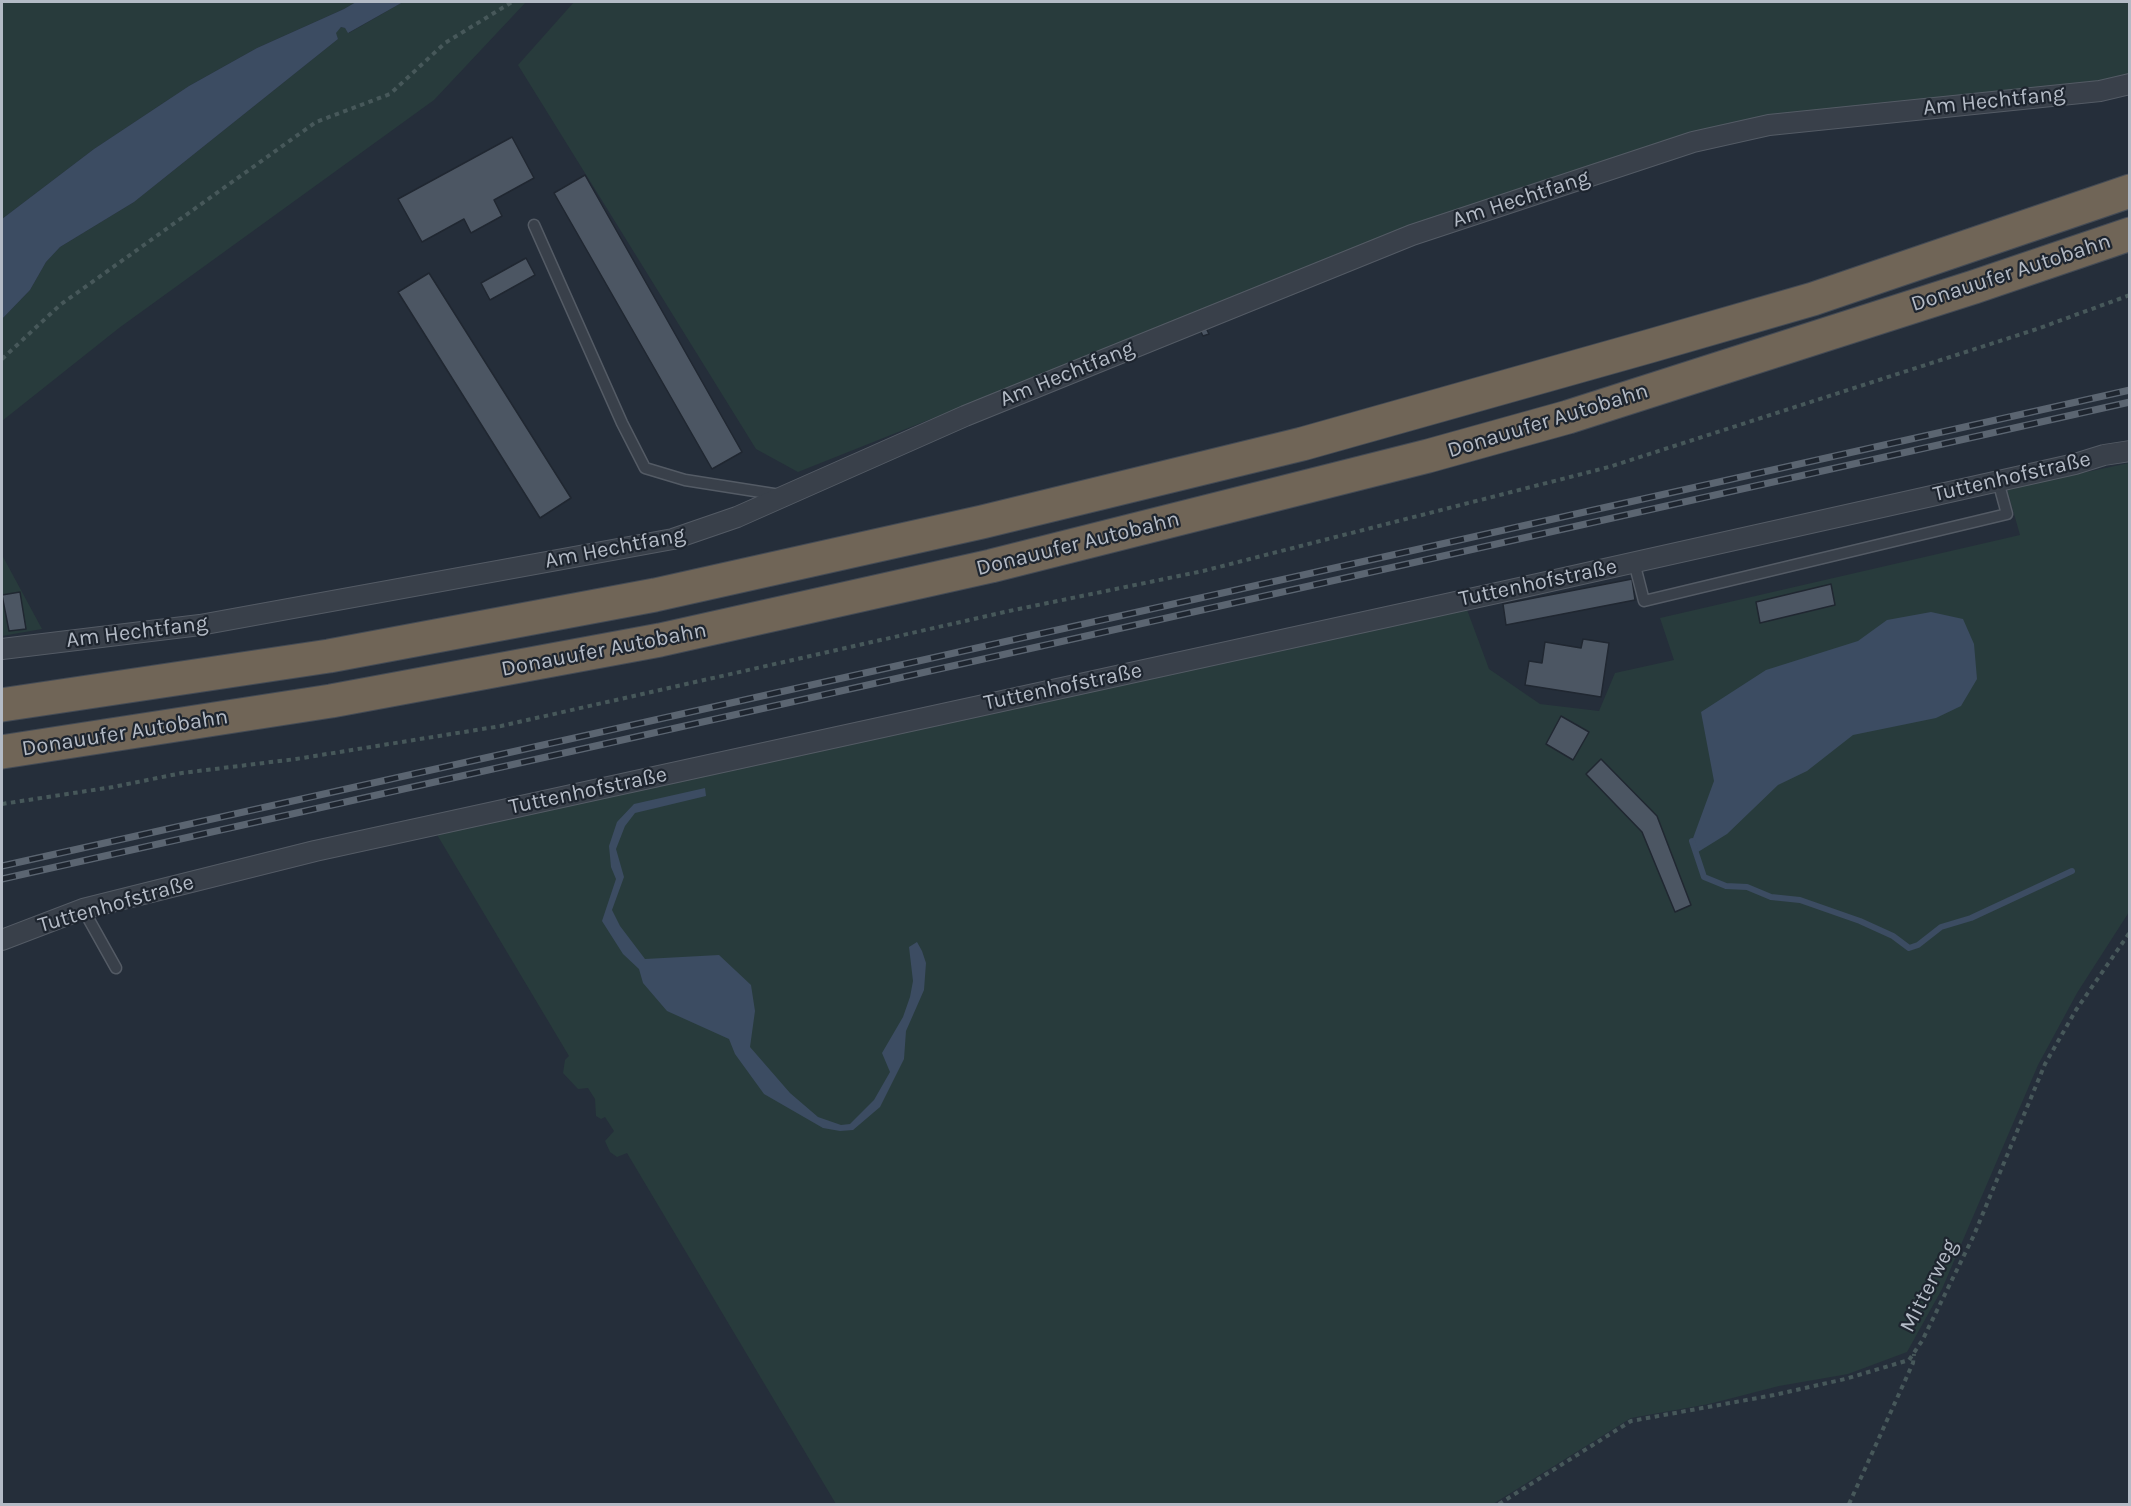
<!DOCTYPE html>
<html>
<head>
<meta charset="utf-8">
<style>
  body { margin:0 }
  #map { position:relative; width:2131px; height:1506px; overflow:hidden; background:#252e3a; font-family:Karla,sans-serif }
  canvas { display:block }
  .frame { position:absolute; inset:0; border:3px solid #b4bbc6; pointer-events:none }
</style>
</head>
<body>
<div id="map">
<canvas width="2131" height="1506"></canvas>
<div class="frame"></div>
</div>
<script>
const g = document.querySelector('canvas').getContext('2d');
g.lineJoin = 'round';
function fill(path, color) {
  g.fillStyle = color;
  g.fill(path, 'evenodd');
}
function toPath(rows) {
  const path = new Path2D();
  for (const r of rows) {
    path.moveTo(r[0], r[1]);
    for (let i = 2; i < r.length; i += 2) path.lineTo(r[i], r[i + 1]);
  }
  return path;
}
function trace(path, color, width, dash) {
  g.strokeStyle = color;
  g.lineWidth = width;
  g.lineCap = dash ? 'butt' : 'round';
  g.setLineDash(dash || []);
  g.stroke(path);
}
function drawText(font, color, halo, rows, align = 'center') {
  g.font = font + ' Karla,sans-serif';
  g.lineWidth = 4.5;
  g.setLineDash([]);
  g.textBaseline = 'middle';
  g.strokeStyle = halo;
  g.fillStyle = color;
  for (const [text, x, y, turn = 0] of rows) {
    g.save();
    g.translate(x, y);
    g.rotate((+turn || 0) * Math.PI / 180);
    g.textAlign = isNaN(turn) ? turn : align;
    if (halo) g.strokeText(text, 0, 0);
    g.fillText(text, 0, 0);
    g.restore();
  }
}
const green = toPath([
  [2,2,356,2,344,9,257,48,189,86,94,149,2,219],
  [403,2,526,2,434,100,119,328,2,421,2,319,30,290,46,262,60,247,134,202,338,39,335,33,341,27,345,28,349,33],
  [574,2,2130,2,2129,76,2103,83,1806,114,1713,127,1509,193,1262,287,798,472,756,449,518,65],
  [2129,463,2129,912,2077,993,2038,1065,1942,1289,1907,1352,1848,1374,1779,1386,1709,1404,1631,1418,1493,1504,836,1504,627,1153,617,1157,610,1152,605,1141,614,1131,605,1117,601,1119,596,1116,595,1099,588,1088,578,1089,563,1073,565,1060,569,1056,436,833,1466,607,1489,669,1540,704,1599,711,1615,673,1674,660,1660,618,2020,535,2007,489],
  [2,555,42,629,2,636]
]);
const water = toPath([
  [356,2,403,2,348,33,345,28,341,27,336,33,338,39,134,202,60,247,46,262,30,290,2,319,2,219,94,149,189,86,257,48,344,9],
  [1931,612,1963,619,1974,644,1977,679,1961,706,1936,718,1853,735,1807,771,1778,785,1727,834,1698,852,1692,841,1714,781,1701,712,1766,670,1858,641,1887,620],
  [705,788,706,796,635,813,625,826,616,849,624,877,612,910,620,926,645,959,719,955,751,985,755,1011,750,1047,790,1093,818,1117,841,1125,850,1124,874,1100,890,1072,882,1053,903,1017,910,997,913,981,909,947,917,942,922,951,926,963,924,990,906,1031,904,1059,880,1107,853,1130,840,1131,823,1128,764,1094,735,1054,729,1039,667,1011,643,983,639,969,623,954,602,921,616,879,611,867,609,846,617,822,634,804]
]);
const stream = toPath([
  [1692,841,1704,877,1726,886,1747,887,1771,897,1800,900,1860,921,1893,936,1909,948,1918,945,1941,927,1971,918,2072,871]
]);
const building = toPath([
  [512,137,534,178,494,200,502,216,471,233,464,219,422,242,398,199,512,137],
  [585,175,742,452,712,469,554,193,585,175],
  [526,258,535,275,490,300,481,283,526,258],
  [429,273,571,498,540,518,398,292,429,273],
  [1206,328,1209,334,1203,336,1200,330,1206,328],
  [1632,579,1635,600,1506,625,1503,604,1632,579],
  [1831,584,1835,605,1760,623,1756,602,1831,584],
  [20,592,26,629,9,631,2,595,20,592],
  [1583,639,1609,643,1601,697,1525,685,1529,661,1542,663,1545,642,1581,648,1583,639],
  [1561,716,1589,732,1573,760,1546,744,1561,716],
  [1601,759,1657,816,1691,905,1675,912,1642,832,1586,774,1601,759]
]);
const path = toPath([
  [2,359,60,305,316,122,390,94,445,43,512,2],
  [2,804,113,787,182,773,296,759,501,726,1009,611,1203,571,1609,467,2037,329,2130,295],
  [1499,1504,1631,1421,1774,1395,1845,1379,1909,1360,1922,1341,1974,1235,2045,1064,2076,1010,2130,932],
  [1849,1504,1913,1363,1914,1354]
]);
const service = toPath([
  [534,225,622,423,645,468,685,480,780,495],
  [1634,562,1644,601,2007,514,1998,481],
  [83,909,116,968]
]);
const minor = toPath([
  [2,649,200,625,673,539,737,517,965,416,1412,235,1693,142,1769,125,2100,91,2130,84],
  [2,940,83,909,315,851,1506,591,2075,464,2104,455,2130,451]
]);
const motorway = toPath([
  [2,705,329,656,655,595,982,522,1302,444,1650,346,1813,299,2130,191],
  [2,752,331,701,660,640,991,566,1428,456,1568,417,1974,287,2130,234]
]);
const rail = toPath([
  [2,866,2130,390],
  [2,879,2130,402]
]);
const streetNames = [
  ["Am Hechtfang",1994,101,-6],
  ["Am Hechtfang",1521,199,-18],
  ["Donauufer Autobahn",2011,273,-18],
  ["Am Hechtfang",1067,374,-22],
  ["Donauufer Autobahn",1548,421,-17],
  ["Tuttenhofstraße",2012,477,-13],
  ["Donauufer Autobahn",1078,544,-14],
  ["Am Hechtfang",615,548,-11],
  ["Tuttenhofstraße",1538,583,-12],
  ["Am Hechtfang",137,632,-7],
  ["Donauufer Autobahn",604,650,-11],
  ["Tuttenhofstraße",1063,687,-12],
  ["Donauufer Autobahn",125,733,-9],
  ["Tuttenhofstraße",588,791,-12],
  ["Tuttenhofstraße",116,904,-16],
  ["Mitterweg",1929,1286,-63]
];
fill(green, '#283b3c');
fill(water, '#3c4c62');
trace(stream, '#3c4c62', 6);
fill(building, '#4c5663');
trace(building, '#202731', 1.5);
trace(service, '#545b65', 13);
trace(minor, '#545b65', 22);
trace(motorway, '#444b55', 35);
trace(path, '#47585a', 4, [4.5, 4.5]);
trace(service, '#39404a', 10);
trace(minor, '#39404a', 20);
trace(motorway, '#706557', 33);
trace(rail, '#5b6571', 7);
trace(rail, '#1e252f', 4.5, [14]);
drawText('22px', '#b4bbc6', '#1e252f', streetNames);
</script>
</body>
</html>
